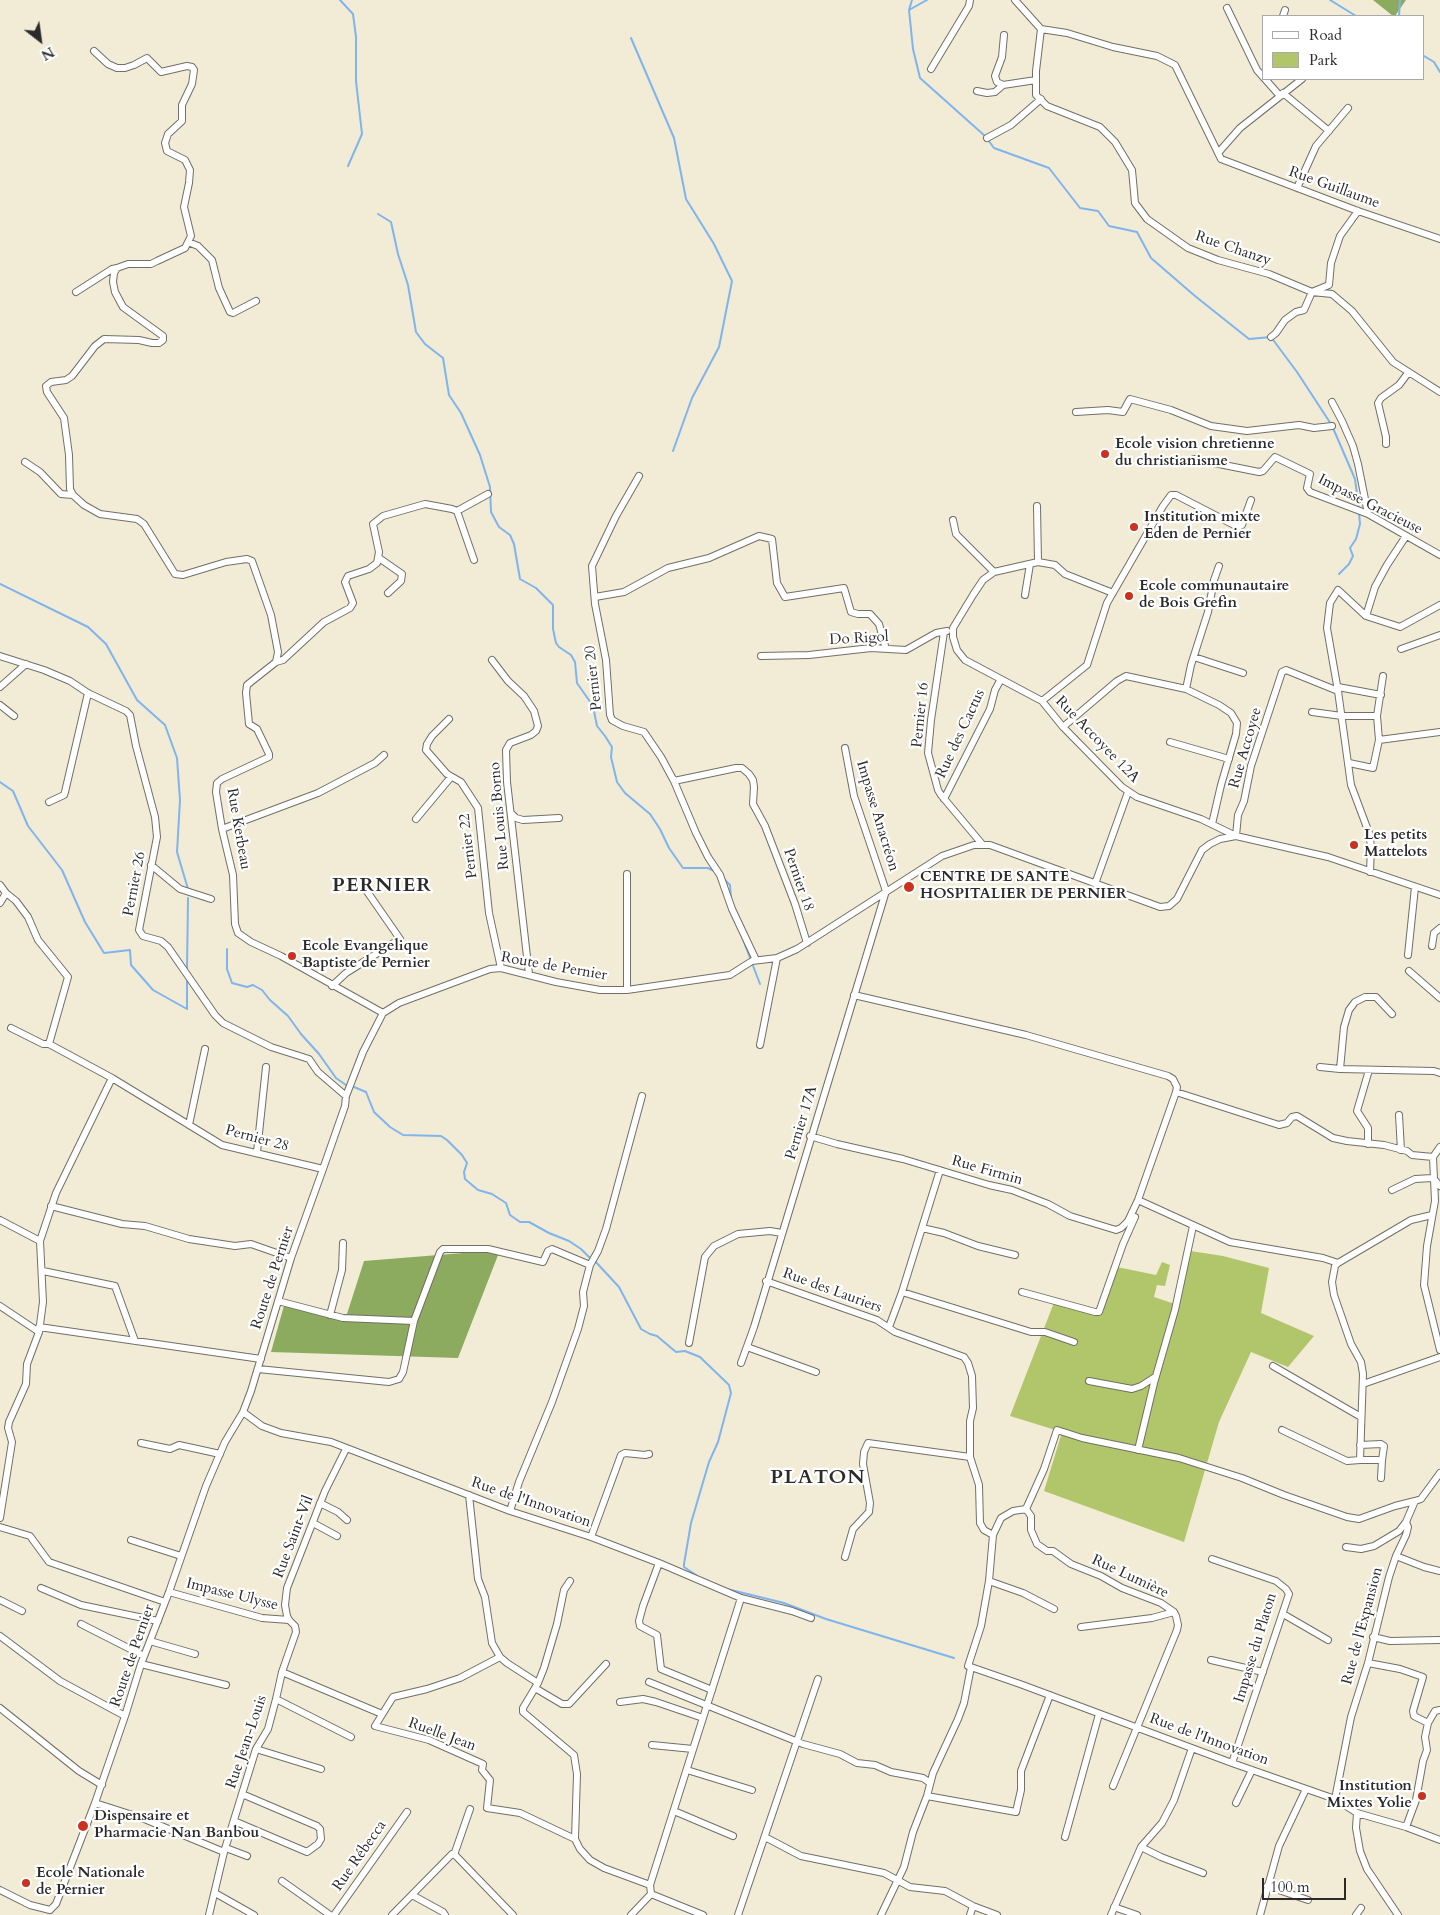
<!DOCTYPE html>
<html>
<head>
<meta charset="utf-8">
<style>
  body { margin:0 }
  #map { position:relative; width:1440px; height:1915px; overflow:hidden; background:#f2ecd6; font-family:Cardo,serif }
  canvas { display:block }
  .legend { position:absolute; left:1262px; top:15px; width:162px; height:65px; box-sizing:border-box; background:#fff; border:1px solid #aaa; margin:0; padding:6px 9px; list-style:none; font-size:15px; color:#2b2b2b }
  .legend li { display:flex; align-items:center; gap:10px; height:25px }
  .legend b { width:25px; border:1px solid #aaa }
  .north { position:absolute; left:15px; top:15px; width:50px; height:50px; -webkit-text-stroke:4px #fff; paint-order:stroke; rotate:150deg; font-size:14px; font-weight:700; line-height:20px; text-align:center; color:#2b2b2b }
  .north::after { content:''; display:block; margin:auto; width:18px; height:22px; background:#2b2b2b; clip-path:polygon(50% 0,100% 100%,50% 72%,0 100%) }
  .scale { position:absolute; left:1262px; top:1878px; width:84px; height:22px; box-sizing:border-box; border:2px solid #2b2b2b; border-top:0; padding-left:6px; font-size:15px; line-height:18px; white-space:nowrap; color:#2b2b2b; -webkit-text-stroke:4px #fff; paint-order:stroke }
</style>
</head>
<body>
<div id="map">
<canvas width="1440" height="1915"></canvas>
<ul class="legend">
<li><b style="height:6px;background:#fff"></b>Road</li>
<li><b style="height:14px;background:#b1c66a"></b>Park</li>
</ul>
<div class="north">N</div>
<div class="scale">100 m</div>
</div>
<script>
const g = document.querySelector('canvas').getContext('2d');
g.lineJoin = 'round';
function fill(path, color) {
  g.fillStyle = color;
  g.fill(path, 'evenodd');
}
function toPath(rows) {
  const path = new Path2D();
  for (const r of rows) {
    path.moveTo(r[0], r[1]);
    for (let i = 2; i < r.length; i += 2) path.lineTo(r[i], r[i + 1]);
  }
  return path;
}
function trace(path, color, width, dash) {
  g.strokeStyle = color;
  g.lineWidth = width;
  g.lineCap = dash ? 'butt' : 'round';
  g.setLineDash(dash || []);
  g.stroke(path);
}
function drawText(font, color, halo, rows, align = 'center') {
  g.font = font + ' Cardo,serif';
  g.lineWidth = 4.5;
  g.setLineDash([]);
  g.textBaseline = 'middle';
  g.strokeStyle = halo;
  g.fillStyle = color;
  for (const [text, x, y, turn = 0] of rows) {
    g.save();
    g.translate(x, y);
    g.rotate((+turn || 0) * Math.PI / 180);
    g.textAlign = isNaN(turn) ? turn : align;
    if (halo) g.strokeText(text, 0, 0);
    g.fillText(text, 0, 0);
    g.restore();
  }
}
const green = toPath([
  [1184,1250,1223,1256,1269,1268,1261,1313,1314,1336,1288,1367,1251,1352,1219,1422,1184,1542,1044,1491,1062,1432,1010,1416,1055,1300,1101,1315,1108,1290,1117,1267,1156,1275,1162,1262,1170,1265,1165,1286,1157,1285,1154,1297,1175,1304,1179,1296]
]);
const forest = toPath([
  [1373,0,1406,0,1395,16,1393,16],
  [500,1250,458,1358,271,1352,285,1302,346,1317,364,1261]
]);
const stream = toPath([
  [340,0,353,14,356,37,356,81,362,134,348,166],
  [927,0,909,10,913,49,920,78,985,136],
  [1330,0,1356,16],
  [909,10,912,0],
  [1399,16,1400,0],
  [631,38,674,138,686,199,714,244,732,281,719,347,692,398,673,451],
  [1424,56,1434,62,1440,72],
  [988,140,994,148,1049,168,1080,208,1098,211,1109,226,1137,232,1151,258,1195,296,1249,339,1271,337,1297,372,1331,424],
  [378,214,391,222,398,254,408,285,416,332,425,344,443,358,449,395,461,413,480,455,490,487,491,512,499,527,510,535,514,544,520,579,536,588,553,605,553,629,556,643,559,647,571,655,575,662,577,683,593,706,597,726,605,736,612,747,611,757,617,782,625,793,650,814,660,829,669,848,683,868,708,868,714,871],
  [1333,428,1355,479,1359,509],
  [1339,574,1349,564,1353,556,1350,548,1356,539,1360,524,1359,513],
  [0,584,88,627,106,644,137,700,165,725,177,758,180,800,177,852,188,889],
  [0,782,13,791,28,826,62,870,85,922,104,953,130,950,131,965,153,990,187,1009,187,980],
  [724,879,730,885,731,899],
  [742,937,760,984],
  [227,949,227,969,232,983,247,987,253,985,262,990,270,1000,288,1016,301,1034,319,1054,336,1078,346,1085],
  [187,970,188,898],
  [354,1087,366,1092,374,1112,390,1127,403,1135,441,1136,447,1140,462,1155,467,1163,464,1172,465,1179,478,1190,492,1194,506,1203,510,1215,520,1222,529,1222,549,1233,569,1241,581,1249,590,1258],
  [594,1260,619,1287,641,1329,650,1334,657,1336,676,1352,685,1351,700,1357,729,1385,731,1393,718,1442,709,1462,691,1523,684,1564,684,1567,696,1575],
  [727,1589,784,1603,826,1619,954,1658]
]);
const minor = toPath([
  [1015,0,1041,29,1036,71,1036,95,1047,106,1100,127,1115,142,1132,170,1135,203,1147,219,1188,248,1218,260,1269,274,1312,292,1332,294,1352,311,1393,362,1440,392],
  [1227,8,1257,70,1264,78],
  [1283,16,1285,10],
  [1041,29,1067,33,1113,47,1157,56,1175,65,1221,159,1358,211,1440,239],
  [94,51,108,64,117,68,125,68,134,65,147,58,161,72,187,66,192,67,194,70,192,84,182,105,182,121,168,134,165,143,167,151,185,160,190,170,189,183,184,207,191,236,185,248,157,261,151,264,128,264,117,268,114,273,113,282,115,292,123,307,163,336,163,340,159,343,152,343,139,340,104,339,95,346,72,376,66,380,51,382,46,386,47,392,64,418,69,455,70,489,73,495,84,505,100,514,137,519,144,524,175,574,183,575,226,562,247,559,252,561,271,615,278,652,276,662,247,685,246,693,249,724,257,729,269,754,269,757,222,779,217,783,216,792,222,829,233,875,235,924,238,933,251,942,281,956,383,1013],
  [931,69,969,6,970,0],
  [1265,79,1280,96],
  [1003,85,997,82,995,76,1002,57,1004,35],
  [977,91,987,93,995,92,1003,85,1036,80],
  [1283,93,1329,131],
  [987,138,1011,125,1041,99],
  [1218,153,1240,128,1302,79],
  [1297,188,1316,146,1348,108],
  [188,242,198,246,212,260,219,288,230,312,233,313,256,301],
  [76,292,112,269,117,268],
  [1271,337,1276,333,1285,320,1296,312,1304,310,1312,292,1329,285,1331,263,1340,236,1358,211],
  [1332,402,1342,421,1353,446,1358,464,1368,514],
  [1076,412,1108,410,1123,412,1130,399,1171,410,1211,426,1247,431,1299,425,1314,428,1332,426],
  [1386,444,1386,437,1378,403,1381,398,1399,385,1408,373],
  [1194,459,1259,472,1263,471,1275,457,1310,474,1307,488,1310,492,1368,514,1440,555],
  [25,462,40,472,61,494,73,495],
  [639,476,616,516,592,566,595,604,606,660,610,715,612,720,623,726,644,732,661,757,674,781,696,833,708,857,720,875,732,909,756,960],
  [1037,506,1038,562],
  [457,511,488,494],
  [953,520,956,534,994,572],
  [379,558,402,574,401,581,388,593],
  [1113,593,1065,574,1055,565,1038,562,994,572,983,580,973,595,953,628,953,637,957,650,965,660,1042,701,1063,727,1122,787,1137,797,1201,819,1236,836,1238,815,1244,801,1251,766,1282,672,1286,670,1338,691],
  [1025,595,1030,564],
  [595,597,624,592,668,568,709,558,759,536,772,539,777,583,785,597,844,588,851,612,858,614,870,614,879,624,886,649],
  [1366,616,1375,587,1387,565,1406,536],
  [944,632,931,720,928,753,938,790,941,795,982,844],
  [1401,649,1440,635],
  [0,656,44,670,70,681,88,693,126,711,130,715,136,746,155,817,157,837,139,930,143,936,161,941,168,947,215,1015,223,1023,271,1047,309,1059,318,1072,346,1096],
  [761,656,809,655,871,648,906,650,936,633,947,631],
  [1194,657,1243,673],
  [492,660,508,681,524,696,534,711,538,726,536,731,531,735,510,743,506,750,507,782,529,974],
  [276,662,283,660,324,622,350,608,353,603,345,582,348,576,369,569,377,563,379,552,373,524,383,516,425,504,452,509,457,511,474,560],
  [0,687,26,664],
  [1338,687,1381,695],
  [1186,689,1219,705,1231,713,1237,723,1236,734,1221,785,1212,824],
  [1042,701,1087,665,1107,603,1163,506,1171,495,1176,495,1238,527,1242,525,1251,500],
  [0,705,14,716],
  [1312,712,1342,716,1377,716],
  [449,719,432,736,427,744,426,750,447,774,461,782,478,808,489,913,501,968],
  [1063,727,1117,681,1126,676,1186,689,1191,665,1208,612,1214,580,1219,566],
  [1379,740,1440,732],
  [1170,742,1229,759],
  [1349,763,1373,768,1379,740,1377,716,1383,676],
  [674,781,736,768,742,768,749,774,753,780,754,787,753,804,765,826,795,904,807,943],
  [944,799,990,709,995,690,1001,679],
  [49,802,64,795,65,792,88,693],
  [511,813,516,818,523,820,559,818],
  [416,819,451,777],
  [222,829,318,793,375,763,384,755],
  [151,865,180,889,211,899],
  [1370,872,1371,846,1369,833,1351,785,1338,691,1327,628,1330,603,1338,590,1366,616,1400,627,1440,605],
  [1095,884,1128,792],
  [0,885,6,893,16,901,28,917,38,940,68,977,49,1044,112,1078,56,1193,40,1241,43,1302,39,1332,27,1364,26,1384,9,1422,8,1428,12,1442,0,1518],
  [0,903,6,893],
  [1432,946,1434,933,1440,928],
  [1408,955,1415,887],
  [1409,971,1440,998],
  [332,986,346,973,400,939,366,890],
  [627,990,627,874],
  [11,1028,43,1044,49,1044],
  [760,1045,777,958],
  [1320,1067,1340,1069,1434,1071,1440,1073],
  [1340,1069,1344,1027,1349,1010,1355,1002,1365,997,1376,997,1392,1014],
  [112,1078,222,1145,323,1169],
  [1176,1092,1279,1125,1287,1123,1292,1117,1297,1116,1333,1138,1347,1141,1384,1145,1407,1151,1412,1155,1433,1157],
  [1399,1115,1401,1150],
  [189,1125,205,1049],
  [810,1136,837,1144,903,1159,989,1185,1012,1190,1048,1204,1070,1216,1116,1230,1121,1228,1128,1221,1138,1200,1176,1092,1177,1087,1173,1079,1168,1076,1026,1035,854,995],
  [1368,1144,1368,1128,1357,1111,1369,1070],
  [1440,1147,1433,1157,1435,1201,1427,1246,1424,1285,1440,1350],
  [257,1152,266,1067],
  [1392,1190,1415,1179,1433,1178,1440,1186],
  [1138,1200,1230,1242,1323,1258,1338,1263,1411,1220,1432,1215],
  [51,1206,122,1224,145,1226,189,1239,235,1246,251,1244,291,1258],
  [0,1220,40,1241],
  [922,1228,944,1233,978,1246,1015,1255],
  [1338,1263,1335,1266,1332,1282,1334,1295,1351,1344,1361,1362,1363,1374,1360,1460,1382,1460,1381,1478],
  [43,1271,115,1286,135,1341],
  [766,1281,877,1320,895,1332,964,1357,968,1363,972,1376,973,1408,970,1421,970,1457,979,1485,980,1523,984,1530,993,1535,989,1581,981,1626,968,1666,1020,1684,1232,1763,1335,1799,1357,1813,1406,1827,1440,1840],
  [902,1292,1031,1332,1045,1332,1074,1342],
  [1022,1292,1095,1312,1099,1312,1123,1244,1135,1217],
  [278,1301,343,1318,414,1321],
  [0,1306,39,1332],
  [330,1315,342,1270,343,1243],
  [39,1327,261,1359],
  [889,1327,902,1292,940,1170],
  [689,1343,705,1257,714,1246,738,1234,770,1231,782,1233],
  [747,1347,816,1372],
  [741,1363,754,1327,886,891,854,796,845,748],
  [1273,1366,1361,1417],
  [258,1369,389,1382,399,1379,403,1372,414,1321,440,1252,443,1249,488,1249,543,1262,548,1251,552,1249,590,1265],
  [1089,1381,1132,1389,1141,1386,1155,1377],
  [1363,1384,1440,1357],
  [243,1412,262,1426,281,1433,331,1442,510,1511,591,1537,659,1563,741,1598,792,1611,811,1618],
  [1282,1430,1347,1461,1360,1460],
  [141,1443,170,1449,179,1445,220,1454],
  [1360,1445,1381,1444,1384,1446,1382,1460],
  [1138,1450,1154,1383,1175,1310,1193,1226],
  [469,1495,478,1579,485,1597,492,1643,500,1657,507,1663,538,1683],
  [320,1503,338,1512,347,1520],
  [1026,1509,1044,1469,1057,1430,1082,1438,1179,1458,1242,1478,1284,1495,1347,1517,1359,1519,1395,1506,1415,1501],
  [510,1511,519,1482,552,1402,578,1329,584,1306,583,1292,590,1265,598,1251,606,1229,642,1096],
  [313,1523,337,1536],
  [0,1527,30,1536,49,1562,165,1602],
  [993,1535,1001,1518,1013,1511,1026,1509,1031,1516,1031,1530,1037,1544,1047,1551,1053,1551,1071,1564,1101,1576,1122,1588,1161,1603,1174,1612,1176,1616,1178,1625,1177,1630,1113,1786],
  [591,1537,621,1455,625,1453,645,1455,649,1454],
  [131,1540,181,1556],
  [1346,1547,1361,1549,1374,1546,1399,1531,1406,1522],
  [1396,1556,1424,1567,1440,1571],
  [845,1557,853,1529,869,1512,870,1503,863,1464,864,1452,868,1443,970,1457],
  [1212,1559,1276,1581,1286,1589,1289,1594,1232,1763],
  [659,1563,643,1606,639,1621,640,1626,657,1635,661,1669,712,1690],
  [570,1581,564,1590,557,1624,544,1668,538,1683,523,1708,523,1712,574,1755,577,1774,575,1839,580,1849,590,1860,604,1868,650,1885],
  [989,1581,1023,1593,1054,1609],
  [41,1588,81,1605,158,1621],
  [169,1592,262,1618,289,1620],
  [0,1600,22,1611],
  [1283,1614,1328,1640],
  [81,1624,144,1656],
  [1081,1627,1152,1618,1174,1612],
  [0,1636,60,1681,125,1716],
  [1373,1637,1390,1641,1440,1640],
  [150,1641,195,1654],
  [500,1657,460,1678,427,1689,393,1697,375,1726,429,1740,483,1764,482,1770,490,1780,487,1808,520,1813,575,1839],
  [1211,1660,1263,1672],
  [1368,1663,1400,1669,1423,1677,1413,1711,1414,1716,1428,1723],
  [141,1664,226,1685],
  [282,1672,382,1714],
  [649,1682,803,1744,840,1754,857,1763,875,1765,891,1772,923,1778,930,1783],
  [535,1688,562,1704,569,1704,606,1664],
  [276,1699,351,1737],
  [620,1702,643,1699,656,1702,703,1718],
  [0,1708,79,1771,102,1785],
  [652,1745,693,1749],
  [256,1749,321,1769],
  [687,1770,752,1790],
  [927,1796,1016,1812,1021,1790,1021,1771,1050,1695],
  [1335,1799,1351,1717,1368,1663,1389,1577,1396,1556,1406,1535,1408,1527,1406,1522,1415,1501,1421,1499,1440,1473],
  [95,1803,142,1818,224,1852],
  [1236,1803,1252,1770],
  [674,1811,733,1836],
  [1357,1813,1356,1828,1360,1851,1367,1869,1398,1915],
  [234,1821,307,1852,318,1844,321,1839,320,1829,317,1826,242,1794],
  [1406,1827,1416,1800,1423,1761,1427,1750,1425,1737,1428,1723,1435,1711,1440,1710],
  [765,1837,801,1856,884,1873,910,1887,945,1891,973,1906,997,1915],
  [1065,1837,1099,1714],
  [1141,1847,1161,1857,1203,1873],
  [226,1848,247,1856],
  [454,1855,470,1809],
  [282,1881,330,1915],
  [1267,1886,1308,1900],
  [0,1890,30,1905,50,1910],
  [215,1893,254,1915],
  [412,1895,443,1912,445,1915],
  [1114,1907,1137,1915],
  [50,1910,56,1904,95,1803,125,1716,141,1664,169,1592,206,1486,225,1442,243,1412,251,1391,291,1258,323,1169,345,1106,346,1096,363,1052,383,1013,399,1003,490,969,501,968,556,982,600,990,627,990,730,975,752,961,777,958,797,949,942,856,974,845,990,845,1160,907,1169,906,1177,899,1202,850,1210,844,1220,839,1236,836,1328,857,1440,895],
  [209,1915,224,1852,242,1794,256,1749,268,1729,276,1699,282,1672,296,1632,295,1626,289,1620,287,1616,285,1605,287,1588,325,1491,346,1449],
  [334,1915,407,1812],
  [392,1915,452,1854,456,1856,513,1915],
  [631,1915,651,1894],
  [703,1915,651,1894,650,1885,741,1598],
  [738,1915,818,1679],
  [881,1915,904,1867,913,1832,927,1796,933,1773,958,1719,964,1703,971,1667],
  [970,1915,973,1906],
  [1111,1915,1141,1847,1162,1823,1174,1800,1192,1748],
  [1260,1915,1279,1846,1306,1789],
  [1356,1915,1361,1908]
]);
const markers = [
  [1105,454,5,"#c8321e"],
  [1134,527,5,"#c8321e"],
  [1129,596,5,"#c8321e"],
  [1354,845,5,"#c8321e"],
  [909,887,6,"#c8321e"],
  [292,956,5,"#c8321e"],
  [1422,1796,5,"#c8321e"],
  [83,1826,6,"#c8321e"],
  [26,1883,5,"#c8321e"]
];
const streetNames = [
  ["Rue Guillaume",1334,188,20],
  ["Rue Chanzy",1233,249,19],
  ["Impasse Gracieuse",1370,505,27],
  ["Do Rigol",859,639,-3],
  ["Pernier 20",594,678,-96],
  ["Pernier 16",921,715,-84],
  ["Rue des Cactus",961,734,-65],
  ["Rue Accoyee 12A",1097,740,46],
  ["Rue Accoyee",1246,748,-74],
  ["Rue Louis Borno",500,816,-95],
  ["Impasse Anacréon",877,816,73],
  ["Rue Kerbeau",238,829,80],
  ["Pernier 22",469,846,-97],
  ["Pernier 18",798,880,71],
  ["Pernier 26",135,884,-79],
  ["Route de Pernier",554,967,10],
  ["Pernier 17A",802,1123,-73],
  ["Pernier 28",257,1139,15],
  ["Rue Firmin",987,1171,16],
  ["Route de Pernier",273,1278,-72],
  ["Rue des Lauriers",832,1291,20],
  ["Rue de l'Innovation",531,1503,19],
  ["Rue Saint-Vil",294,1537,-69],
  ["Rue Lumière",1130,1577,25],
  ["Impasse Ulysse",232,1595,14],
  ["Rue de l'Expansion",1363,1626,-75],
  ["Impasse du Platon",1256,1648,-73],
  ["Route de Pernier",133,1656,-71],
  ["Ruelle Jean",442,1735,20],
  ["Rue de l'Innovation",1209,1740,20],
  ["Rue Jean-Louis",247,1742,-71],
  ["Rue Rébecca",360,1856,-55]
];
const poiNames = [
  ["Ecole vision chretienne",1115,445],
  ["du christianisme",1115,462],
  ["Institution mixte",1144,518],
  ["Eden de Pernier",1144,535],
  ["Ecole communautaire",1139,587],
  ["de Bois Grefin",1139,604],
  ["Les petits",1364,836],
  ["Mattelots",1364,853],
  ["CENTRE DE SANTE",920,878],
  ["HOSPITALIER DE PERNIER",920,895],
  ["Ecole Evangelique",302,947],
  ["Baptiste de Pernier",302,964],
  ["Institution",1412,1787,"right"],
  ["Mixtes Yolie",1412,1804,"right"],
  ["Dispensaire et",94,1817],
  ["Pharmacie Nan Banbou",94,1834],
  ["Ecole Nationale",36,1874],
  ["de Pernier",36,1891]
];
const districtNames = [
  ["PERNIER",382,886],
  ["PLATON",818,1478]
];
fill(green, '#b1c66a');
fill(forest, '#8cab5e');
trace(stream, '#7fb4ed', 2);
trace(minor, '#716f67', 8);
trace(minor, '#fff', 6);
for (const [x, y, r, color] of markers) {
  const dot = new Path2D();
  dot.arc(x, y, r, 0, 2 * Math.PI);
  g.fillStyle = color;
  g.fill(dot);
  trace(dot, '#fff', 2);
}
drawText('15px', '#2b2b2b', '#fff', streetNames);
drawText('bold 15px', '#2b2b2b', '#fff', poiNames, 'left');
g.letterSpacing = '1px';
drawText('bold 20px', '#2b2b2b', '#fff', districtNames);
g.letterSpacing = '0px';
</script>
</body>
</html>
